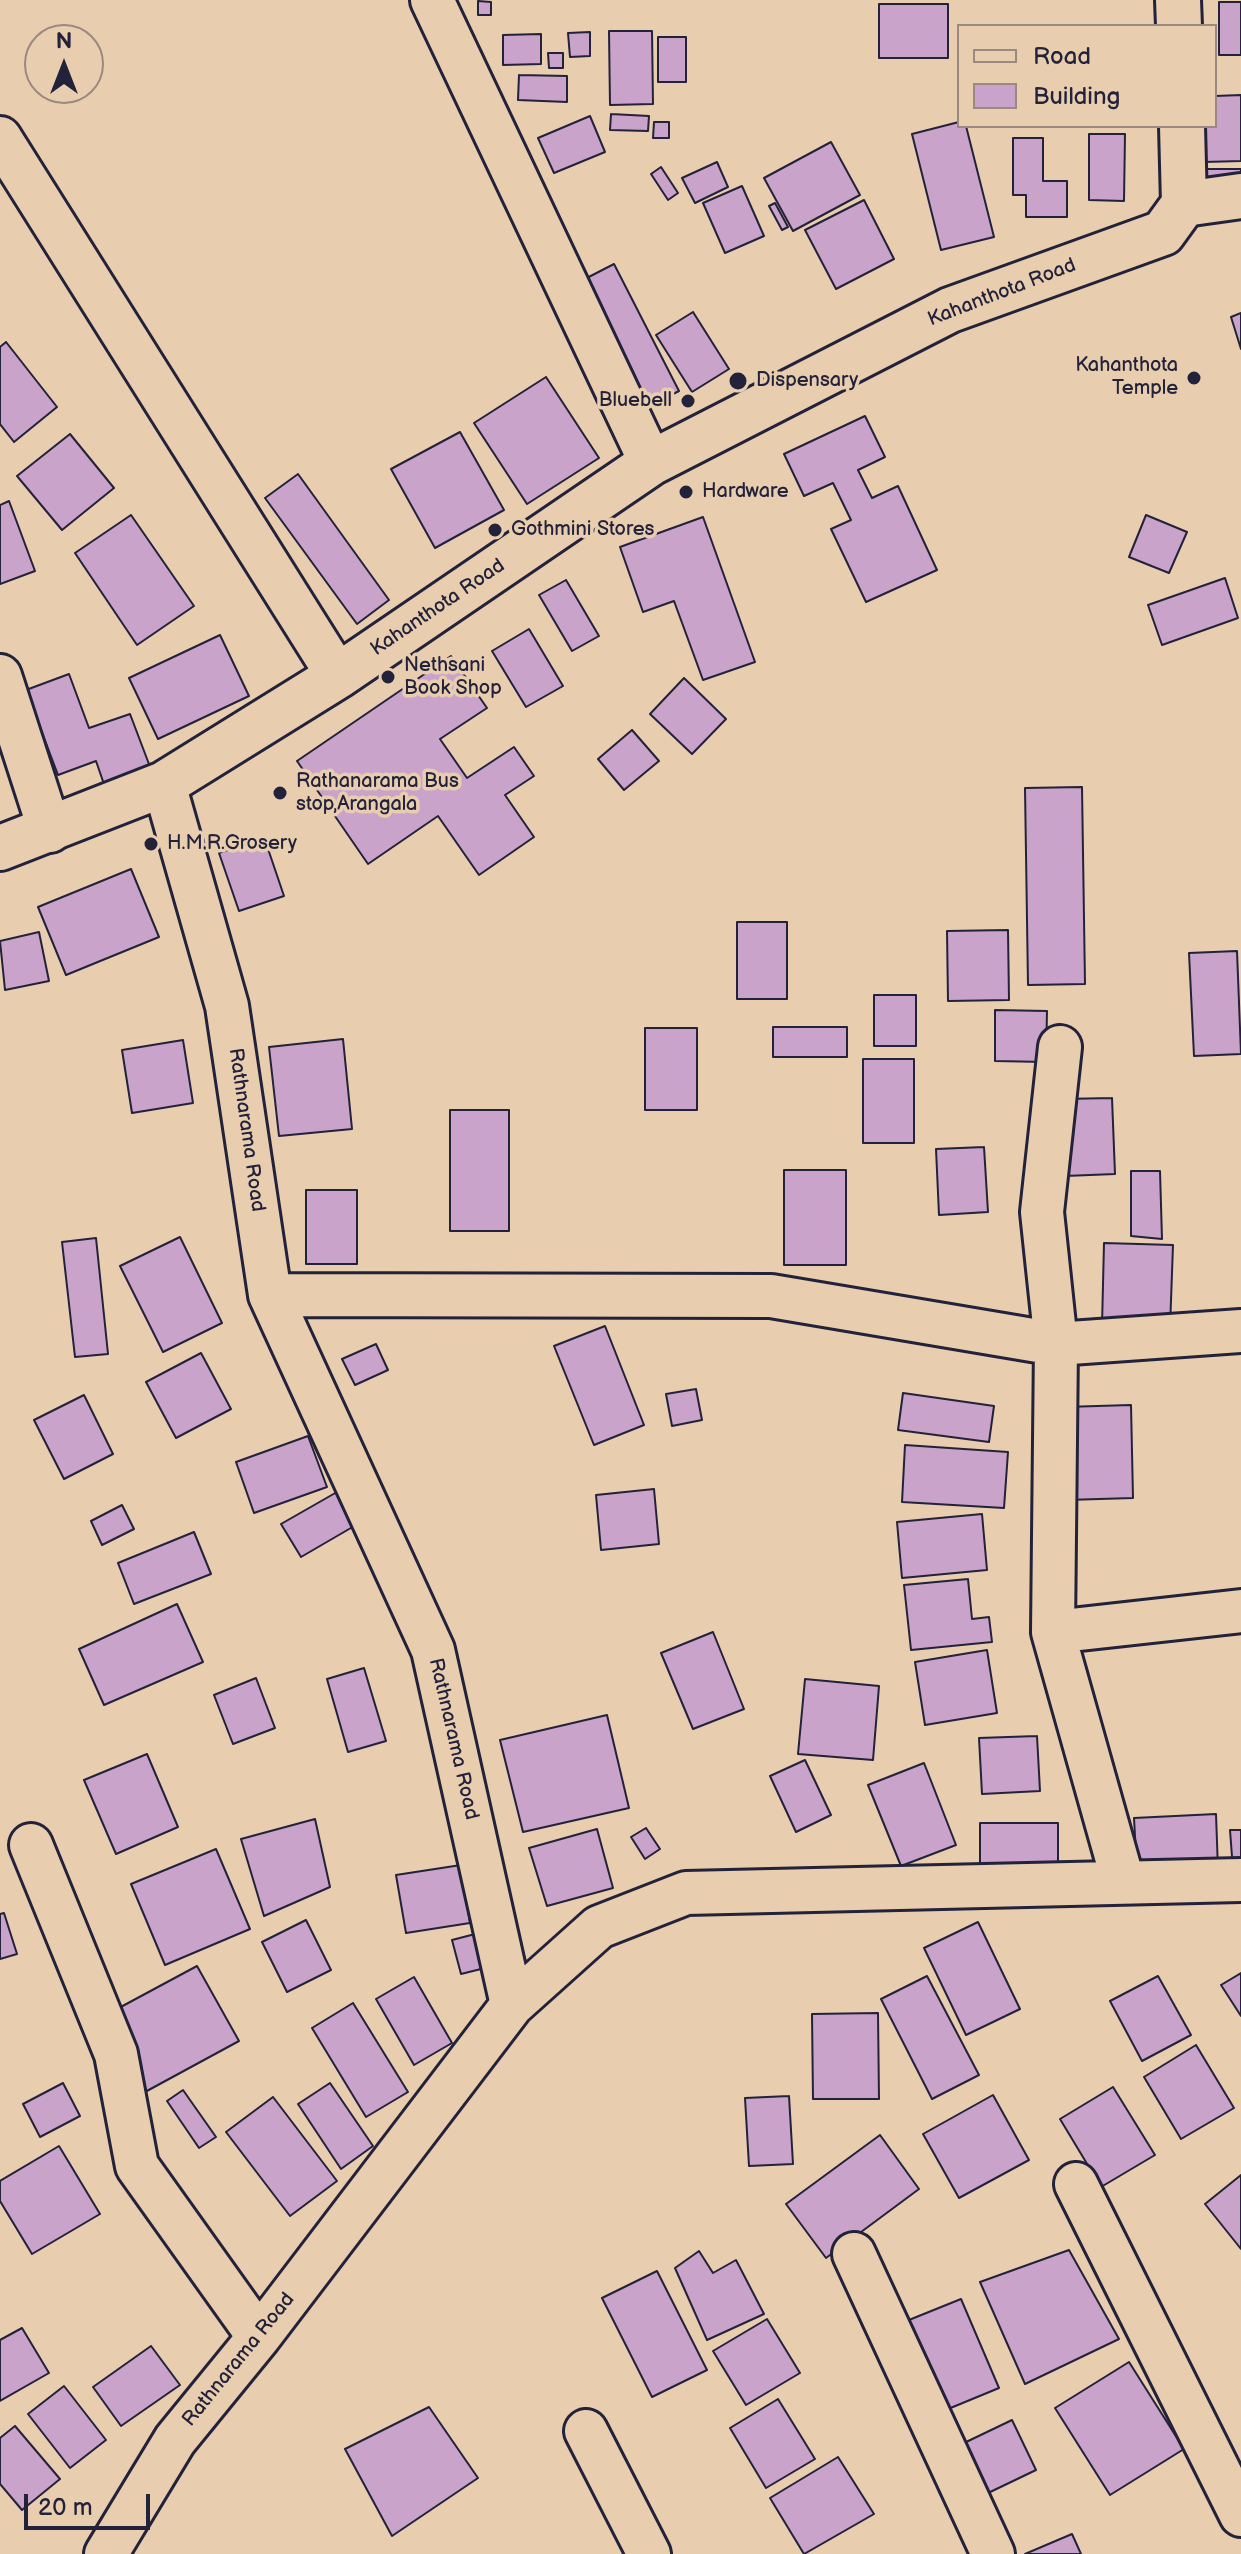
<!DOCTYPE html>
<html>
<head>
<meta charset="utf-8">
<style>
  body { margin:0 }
  #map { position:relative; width:1241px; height:2554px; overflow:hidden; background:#e8cdaf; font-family:"Balsamiq Sans",sans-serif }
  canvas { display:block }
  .legend { position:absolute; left:957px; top:24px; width:260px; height:104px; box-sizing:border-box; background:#e8cdaf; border:2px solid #998981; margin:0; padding:10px 14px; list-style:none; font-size:24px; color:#22223b }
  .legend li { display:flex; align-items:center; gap:16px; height:40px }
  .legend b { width:40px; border:2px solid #998981 }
  .north { position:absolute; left:24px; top:24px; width:80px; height:80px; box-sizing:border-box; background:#e8cdaf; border:2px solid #998981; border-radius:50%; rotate:0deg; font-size:22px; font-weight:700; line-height:32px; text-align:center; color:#22223b }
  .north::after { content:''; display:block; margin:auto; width:28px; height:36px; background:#22223b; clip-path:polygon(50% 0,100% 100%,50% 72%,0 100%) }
  .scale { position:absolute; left:24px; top:2494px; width:126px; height:36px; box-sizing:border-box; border:4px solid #22223b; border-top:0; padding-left:10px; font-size:24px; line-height:28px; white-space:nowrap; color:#22223b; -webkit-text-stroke:6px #e8cdaf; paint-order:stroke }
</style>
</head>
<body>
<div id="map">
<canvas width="1241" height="2554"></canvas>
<ul class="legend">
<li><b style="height:10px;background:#e8cdaf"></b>Road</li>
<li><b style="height:22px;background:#caa3ca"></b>Building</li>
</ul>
<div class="north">N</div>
<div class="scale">20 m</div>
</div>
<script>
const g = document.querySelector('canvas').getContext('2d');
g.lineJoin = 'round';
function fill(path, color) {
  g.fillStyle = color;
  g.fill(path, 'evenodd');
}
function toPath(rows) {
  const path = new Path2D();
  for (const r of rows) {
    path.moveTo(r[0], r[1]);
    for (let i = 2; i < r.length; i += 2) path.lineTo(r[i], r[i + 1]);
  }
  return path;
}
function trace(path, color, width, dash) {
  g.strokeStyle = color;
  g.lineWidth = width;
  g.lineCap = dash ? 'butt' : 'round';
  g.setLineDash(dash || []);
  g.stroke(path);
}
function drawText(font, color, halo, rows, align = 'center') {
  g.font = font + ' "Balsamiq Sans",sans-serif';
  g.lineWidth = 7;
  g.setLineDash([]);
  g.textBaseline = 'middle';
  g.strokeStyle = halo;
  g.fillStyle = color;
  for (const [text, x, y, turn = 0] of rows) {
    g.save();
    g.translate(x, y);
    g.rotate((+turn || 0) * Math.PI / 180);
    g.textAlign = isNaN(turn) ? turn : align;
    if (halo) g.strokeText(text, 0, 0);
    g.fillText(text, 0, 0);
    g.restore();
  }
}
const building = toPath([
  [478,1,491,2,491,15,478,15,478,1],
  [1219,2,1241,2,1241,55,1219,55,1219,2],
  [879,4,948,4,948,58,879,58,879,4],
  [609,31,652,31,653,104,610,105,609,31],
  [590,32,590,56,570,57,568,33,590,32],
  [541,34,541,64,503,65,503,35,541,34],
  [658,37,686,37,686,82,658,82,658,37],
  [548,53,563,53,563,68,549,68,548,53],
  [519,75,567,76,567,102,518,100,519,75],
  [1241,95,1241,161,1204,162,1203,126,1215,126,1215,96,1241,95],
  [611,114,649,116,648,131,610,130,611,114],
  [590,116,605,152,554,173,538,138,590,116],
  [654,122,669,122,669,138,653,138,654,122],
  [959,122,959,126,966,126,994,237,941,250,912,134,959,122],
  [1089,134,1125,134,1124,201,1089,200,1089,134],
  [1013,138,1043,138,1043,181,1067,181,1067,217,1026,217,1026,195,1013,195,1013,138],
  [831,142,860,195,793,231,764,178,831,142],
  [717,162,728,187,695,203,682,178,717,162],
  [661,167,678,193,668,200,651,174,661,167],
  [1206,169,1241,169,1241,190,1206,190,1206,169],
  [742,186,764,236,725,253,703,203,742,186],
  [864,200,894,259,836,289,805,230,864,200],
  [775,203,788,227,782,230,769,206,775,203],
  [614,264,679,391,644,409,579,282,614,264],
  [693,312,729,369,692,392,656,335,693,312],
  [1241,313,1241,349,1231,317,1241,313],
  [6,342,57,407,14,442,0,424,0,347,6,342],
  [546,377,599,458,527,504,474,423,546,377],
  [865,416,885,457,858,470,872,498,898,486,937,570,866,602,831,529,851,520,833,483,804,496,784,454,865,416],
  [460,432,504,510,435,548,391,469,460,432],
  [70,434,114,488,62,530,17,476,70,434],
  [298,474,389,600,357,624,265,498,298,474],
  [9,501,35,571,0,584,0,505,9,501],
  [131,515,194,606,137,645,75,553,131,515],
  [1146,515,1187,532,1169,573,1129,557,1146,515],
  [703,517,755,662,703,680,674,601,643,612,620,547,703,517],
  [1225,578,1238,618,1162,645,1148,605,1225,578],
  [566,580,599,636,572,651,539,595,566,580],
  [529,629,563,686,526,707,492,651,529,629],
  [220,635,249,696,158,739,129,678,220,635],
  [451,656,487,708,440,739,467,778,514,747,534,776,505,795,534,837,479,875,438,816,368,864,297,761,451,656],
  [69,674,89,728,130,714,152,772,106,790,96,761,58,775,26,690,69,674],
  [684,678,726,719,692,754,650,714,684,678],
  [632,730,659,761,624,790,598,759,632,730],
  [1082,787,1085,984,1028,985,1025,788,1082,787],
  [264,837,284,896,239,911,219,853,264,837],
  [131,869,159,937,66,975,38,907,131,869],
  [737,922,787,922,787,999,737,999,737,922],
  [1008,930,1009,1000,948,1001,947,931,1008,930],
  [39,932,49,981,5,990,0,941,39,932],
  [1237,951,1241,1054,1194,1056,1189,953,1237,951],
  [874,995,916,995,916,1046,874,1046,874,995],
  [995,1010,1047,1011,1046,1062,995,1061,995,1010],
  [773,1027,847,1027,847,1057,773,1057,773,1027],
  [645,1028,697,1028,697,1110,645,1110,645,1028],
  [343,1039,352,1129,279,1136,269,1047,343,1039],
  [183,1040,193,1103,132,1113,122,1050,183,1040],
  [863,1059,914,1059,914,1143,863,1143,863,1059],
  [1112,1098,1115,1174,1065,1176,1062,1099,1112,1098],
  [450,1110,509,1110,509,1231,450,1231,450,1110],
  [984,1147,988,1212,939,1215,936,1149,984,1147],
  [784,1170,846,1170,846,1265,784,1265,784,1170],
  [1131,1171,1160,1171,1162,1239,1131,1236,1131,1171],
  [306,1190,357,1190,357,1264,306,1264,306,1190],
  [180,1237,222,1323,163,1352,120,1266,180,1237],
  [96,1238,108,1354,75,1357,62,1242,96,1238],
  [1104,1243,1173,1245,1170,1328,1102,1326,1104,1243],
  [605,1326,644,1425,594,1445,554,1346,605,1326],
  [376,1344,388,1370,355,1385,342,1359,376,1344],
  [201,1353,231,1409,176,1438,146,1382,201,1353],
  [696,1389,702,1420,672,1426,666,1394,696,1389],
  [903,1393,994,1406,989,1442,898,1430,903,1393],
  [84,1395,113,1454,64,1479,34,1420,84,1395],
  [1131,1405,1133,1498,1066,1500,1064,1407,1131,1405],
  [308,1436,327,1487,254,1513,236,1462,308,1436],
  [905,1445,1008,1452,1004,1508,902,1502,905,1445],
  [654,1489,659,1544,601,1550,596,1495,654,1489],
  [337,1492,356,1525,301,1557,281,1524,337,1492],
  [122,1505,134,1529,102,1545,91,1521,122,1505],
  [982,1514,987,1570,902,1578,897,1522,982,1514],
  [194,1532,211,1574,134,1604,118,1563,194,1532],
  [968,1579,972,1619,989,1617,992,1642,911,1650,904,1585,968,1579],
  [177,1604,203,1662,104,1705,79,1649,177,1604],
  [713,1632,744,1709,693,1729,661,1653,713,1632],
  [987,1650,997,1713,925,1725,915,1662,987,1650],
  [364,1668,386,1741,348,1752,327,1679,364,1668],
  [256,1678,275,1728,233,1744,214,1695,256,1678],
  [805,1679,879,1686,873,1760,798,1754,805,1679],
  [607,1715,629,1808,523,1832,500,1740,607,1715],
  [1037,1736,1040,1791,982,1794,979,1738,1037,1736],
  [147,1754,178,1827,116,1854,84,1780,147,1754],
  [805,1760,831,1815,796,1832,770,1776,805,1760],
  [924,1763,956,1845,901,1866,868,1785,924,1763],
  [1216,1814,1218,1870,1137,1873,1134,1818,1216,1814],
  [315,1819,330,1887,264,1916,241,1839,315,1819],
  [980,1823,1058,1823,1058,1868,980,1868,980,1823],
  [646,1828,660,1849,645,1859,631,1837,646,1828],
  [597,1829,613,1888,547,1906,529,1848,597,1829],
  [1230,1830,1241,1830,1241,1870,1233,1870,1230,1830],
  [216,1849,250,1929,165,1965,131,1884,216,1849],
  [461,1865,470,1923,406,1933,396,1875,461,1865],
  [4,1913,17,1954,0,1959,0,1914,4,1913],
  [306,1920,331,1970,287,1992,262,1942,306,1920],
  [978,1922,1020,2009,966,2035,924,1948,978,1922],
  [479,1933,489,1967,461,1974,452,1940,479,1933],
  [197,1966,239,2041,145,2092,104,2016,197,1966],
  [1241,1973,1241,2016,1221,1985,1241,1973],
  [927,1976,979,2075,932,2099,881,1999,927,1976],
  [1158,1976,1191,2035,1142,2061,1110,2001,1158,1976],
  [414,1977,452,2043,414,2065,376,1999,414,1977],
  [353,2003,408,2092,366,2117,312,2028,353,2003],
  [878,2013,879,2099,813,2099,812,2014,878,2013],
  [1196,2045,1234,2108,1181,2139,1144,2077,1196,2045],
  [63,2083,80,2116,40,2137,23,2104,63,2083],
  [330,2083,373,2146,341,2169,298,2104,330,2083],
  [1113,2087,1155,2155,1101,2187,1060,2119,1113,2087],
  [183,2090,216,2137,199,2148,167,2101,183,2090],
  [993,2095,1029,2160,959,2198,923,2134,993,2095],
  [789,2096,793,2164,749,2166,745,2098,789,2096],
  [273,2097,337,2181,290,2216,226,2132,273,2097],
  [880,2135,919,2189,826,2258,786,2204,880,2135],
  [59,2146,100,2214,32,2254,0,2201,0,2181,59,2146],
  [1241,2175,1241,2249,1205,2204,1241,2175],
  [1069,2250,1119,2339,1025,2384,980,2282,1069,2250],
  [699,2251,713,2273,736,2260,764,2314,707,2340,675,2268,699,2251],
  [657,2271,707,2370,652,2397,602,2298,657,2271],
  [961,2299,999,2388,936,2414,899,2324,961,2299],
  [767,2319,800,2373,746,2405,713,2351,767,2319],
  [22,2328,49,2373,0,2401,0,2340,22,2328],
  [151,2346,180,2385,121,2426,93,2387,151,2346],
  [1129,2362,1184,2449,1110,2495,1055,2408,1129,2362],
  [64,2386,106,2440,70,2468,28,2414,64,2386],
  [778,2399,815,2459,766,2488,730,2428,778,2399],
  [429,2407,478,2478,392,2536,345,2449,429,2407],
  [1012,2420,1036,2470,986,2494,962,2444,1012,2420],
  [15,2426,60,2479,22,2510,0,2484,0,2438,15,2426],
  [838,2457,874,2514,804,2554,770,2498,838,2457],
  [1072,2534,1081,2554,1025,2554,1072,2534]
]);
const minor = toPath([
  [432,0,651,463],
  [0,138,338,676],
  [0,676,50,831],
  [1060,1047,1042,1212,1056,1344,1053,1632,1123,1881],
  [270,1295,771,1296,1056,1344,1241,1331],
  [1053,1632,1241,1611],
  [31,1845,116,2054,137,2166,259,2337],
  [512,2005,599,1927,686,1893,1241,1880],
  [1076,2184,1241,2515],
  [854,2254,993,2554],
  [586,2431,649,2554],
  [106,2554,175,2440,259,2337,512,2005,433,1650,270,1295,227,1006,164,784]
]);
const tertiary = toPath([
  [1184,204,1241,196]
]);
const secondary = toPath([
  [1178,0,1179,26],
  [0,848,164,784,338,676,651,463,950,310,1163,233,1184,204,1182,126]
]);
const markers = [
  [1194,378,8,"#22223b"],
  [738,381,10,"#22223b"],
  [688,401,8,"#22223b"],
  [686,492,8,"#22223b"],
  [495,530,8,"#22223b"],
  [388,677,8,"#22223b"],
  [280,793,8,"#22223b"],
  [151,844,8,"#22223b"]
];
const streetNames = [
  ["Kahanthota Road",1002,293,-21],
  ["Kahanthota Road",438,608,-34],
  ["Rathnarama Road",246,1130,82],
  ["Rathnarama Road",453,1739,77],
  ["Rathnarama Road",239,2360,-51]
];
const poiNames = [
  ["Kahanthota",1178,366,"right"],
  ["Temple",1178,389,"right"],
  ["Dispensary",756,381],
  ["Bluebell",672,401,"right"],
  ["Hardware",702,492],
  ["Gothmini Stores",511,530],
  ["Nethsani",404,666],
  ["Book Shop",404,689],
  ["Rathanarama Bus",296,782],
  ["stop,Arangala",296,805],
  ["H.M.R.Grosery",167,844]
];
fill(building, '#caa3ca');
trace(building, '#22223b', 2);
trace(minor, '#22223b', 48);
trace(tertiary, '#22223b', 50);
trace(secondary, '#22223b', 50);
trace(minor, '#e8cdaf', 42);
trace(tertiary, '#e8cdaf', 44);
trace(secondary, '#e8cdaf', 44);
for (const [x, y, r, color] of markers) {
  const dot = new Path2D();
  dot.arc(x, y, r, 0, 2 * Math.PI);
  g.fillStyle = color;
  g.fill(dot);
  trace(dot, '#e8cdaf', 3);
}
drawText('20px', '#22223b', '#e8cdaf', streetNames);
drawText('20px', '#22223b', '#e8cdaf', poiNames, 'left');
</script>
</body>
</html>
